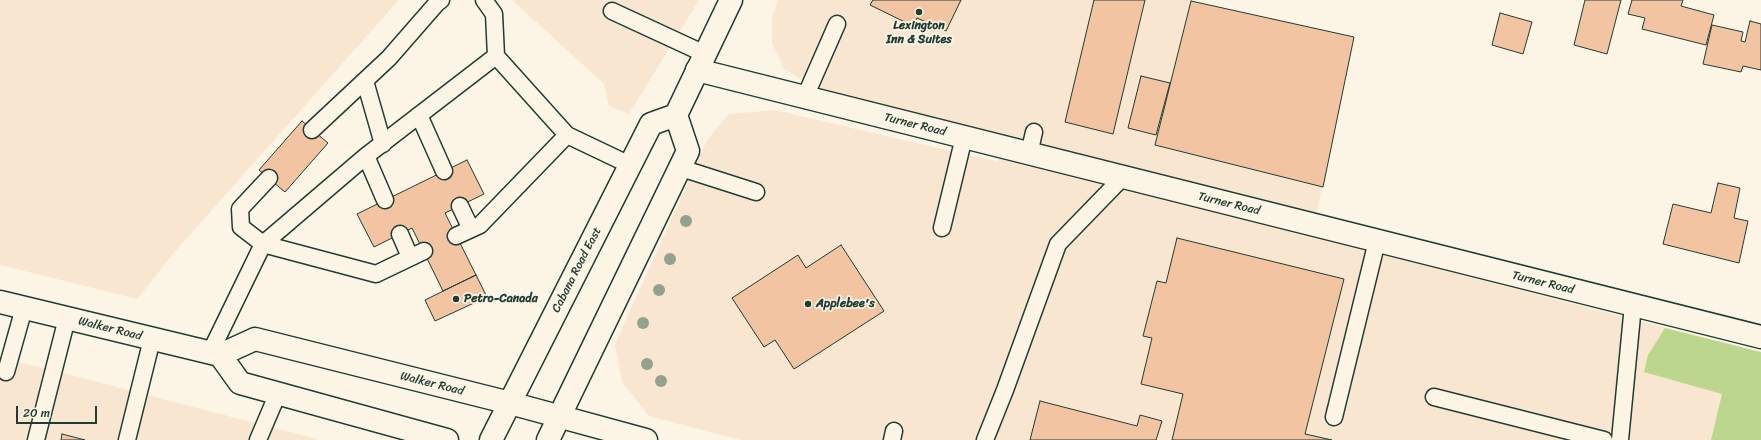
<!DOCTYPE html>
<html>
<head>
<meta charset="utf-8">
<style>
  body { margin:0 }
  #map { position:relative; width:1761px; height:440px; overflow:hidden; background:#fcf5e5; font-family:Sriracha,sans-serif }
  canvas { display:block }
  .scale { position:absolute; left:16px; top:406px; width:81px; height:18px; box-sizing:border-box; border:2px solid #1f3d34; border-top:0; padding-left:5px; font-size:12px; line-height:14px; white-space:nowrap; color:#1f3d34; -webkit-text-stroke:3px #fcf5e5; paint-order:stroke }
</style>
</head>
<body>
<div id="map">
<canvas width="1761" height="440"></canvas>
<div class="scale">20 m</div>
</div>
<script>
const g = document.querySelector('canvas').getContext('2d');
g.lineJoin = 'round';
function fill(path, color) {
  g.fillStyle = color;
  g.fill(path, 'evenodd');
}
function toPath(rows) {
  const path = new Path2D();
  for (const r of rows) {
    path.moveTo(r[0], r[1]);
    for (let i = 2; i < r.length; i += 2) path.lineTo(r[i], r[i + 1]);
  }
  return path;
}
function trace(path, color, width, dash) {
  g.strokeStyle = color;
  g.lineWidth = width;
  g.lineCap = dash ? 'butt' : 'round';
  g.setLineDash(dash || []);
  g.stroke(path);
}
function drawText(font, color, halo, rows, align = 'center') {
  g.font = font + ' Sriracha,sans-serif';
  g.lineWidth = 3.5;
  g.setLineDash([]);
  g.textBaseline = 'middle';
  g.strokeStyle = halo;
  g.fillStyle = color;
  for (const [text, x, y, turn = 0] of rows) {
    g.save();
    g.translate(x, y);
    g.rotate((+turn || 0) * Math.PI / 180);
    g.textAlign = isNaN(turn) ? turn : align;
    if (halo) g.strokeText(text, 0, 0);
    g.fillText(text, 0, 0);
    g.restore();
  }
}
const built = toPath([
  [0,0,399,0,178,248,137,299,0,265],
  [512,0,699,0,629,114,609,106,604,84],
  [778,0,1187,0,1354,37,1316,216,1433,242,1438,269,1737,346,1711,440,741,440,649,416,622,382,615,344,707,140,729,114,775,110,998,162,1001,136,811,87,784,68,772,44,772,17],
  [0,358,63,373,320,440,0,440]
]);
const green = toPath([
  [1665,328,1761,352,1761,440,1711,440,1722,394,1644,372,1648,355]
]);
const building = toPath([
  [873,0,961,0,946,31,917,18,913,26,870,5,873,0],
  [1094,0,1145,0,1113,134,1065,122,1094,0],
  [1585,0,1621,0,1607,54,1574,45,1585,0],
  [1632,0,1683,0,1681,6,1714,15,1706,45,1642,29,1645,18,1628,14,1632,0],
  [1191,1,1354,37,1323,187,1155,145,1191,1],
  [1500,13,1532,22,1523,54,1492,45,1500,13],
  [1750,21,1761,24,1761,70,1743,66,1741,72,1703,64,1712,25,1743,32,1741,41,1745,42,1750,21],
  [1141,76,1170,83,1156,135,1128,128,1141,76],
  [302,121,328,143,285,192,259,170,302,121],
  [467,160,484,194,445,213,476,275,443,291,412,228,374,247,357,214,467,160],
  [1718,183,1740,188,1734,218,1748,221,1739,263,1663,244,1673,204,1711,213,1718,183],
  [1177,238,1344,279,1305,434,1332,440,1172,440,1183,394,1141,384,1152,338,1143,336,1157,281,1166,283,1177,238],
  [841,245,884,311,794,369,775,340,764,347,732,298,798,255,806,268,841,245],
  [476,275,487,297,435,321,425,300,476,275],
  [1040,401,1137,426,1140,415,1162,421,1156,440,1030,440,1040,401],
  [62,434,85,440,61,440,62,434]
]);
const lane = toPath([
  [484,0,494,14,496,56],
  [612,11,705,54],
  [365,81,383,144],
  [805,97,837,24],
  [419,115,444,171],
  [312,130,389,58,437,3,441,0],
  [1029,154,1034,132],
  [366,156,385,200],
  [681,168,756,192],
  [269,178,240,209,241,227,263,244,376,274,424,251],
  [460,206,471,229],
  [942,228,964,137],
  [400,234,410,257],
  [456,236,480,225,567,135],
  [210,353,263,244,366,156,496,56,567,135,630,165],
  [6,372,24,308],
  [1434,397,1604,440],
  [1334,417,1377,241],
  [36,440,67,318],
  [127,440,152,339],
  [258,440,278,393],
  [892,440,894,431],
  [985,440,1005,390,1058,244,1123,177],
  [1620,440,1633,305]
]);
const street = toPath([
  [697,70,1761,337]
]);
const secondary = toPath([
  [0,302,220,355,255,339,510,403,646,440],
  [220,355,240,383,447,440],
  [491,440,651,124,676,115],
  [548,440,688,151,676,115,731,0]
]);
const trees = [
  [686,221],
  [670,259],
  [659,290],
  [643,323],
  [647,364],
  [661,381]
];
const markers = [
  [919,12,4,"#1f3d34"],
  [456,299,4,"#1f3d34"],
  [808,304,4,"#1f3d34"]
];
const poiNames = [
  ["Lexington",919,26,"center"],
  ["Inn & Suites",919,40,"center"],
  ["Petro-Canada",464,299],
  ["Applebee's",816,304]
];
const streetNames = [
  ["Turner Road",915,125,14],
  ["Turner Road",1229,204,14],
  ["Cabana Road East",577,270,-63],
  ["Turner Road",1543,283,14],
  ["Walker Road",110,329,14],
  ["Walker Road",432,384,14]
];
fill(built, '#f9e6d1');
fill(green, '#bdd68d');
fill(building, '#f2c4a1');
trace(building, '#1f3d34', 1);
trace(lane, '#1f3d34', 19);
trace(street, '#1f3d34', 25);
trace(secondary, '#1f3d34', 25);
trace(lane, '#fcf5e5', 16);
trace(street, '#fcf5e5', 22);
trace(secondary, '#fcf5e5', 22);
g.fillStyle = '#94a18e';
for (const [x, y] of trees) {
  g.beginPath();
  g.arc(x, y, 6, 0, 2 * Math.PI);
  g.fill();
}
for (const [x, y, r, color] of markers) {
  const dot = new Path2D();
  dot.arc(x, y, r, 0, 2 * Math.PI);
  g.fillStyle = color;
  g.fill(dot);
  trace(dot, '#fcf5e5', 1.5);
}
drawText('bold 12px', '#1f3d34', '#fcf5e5', poiNames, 'left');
drawText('12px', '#1f3d34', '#fcf5e5', streetNames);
</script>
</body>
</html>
